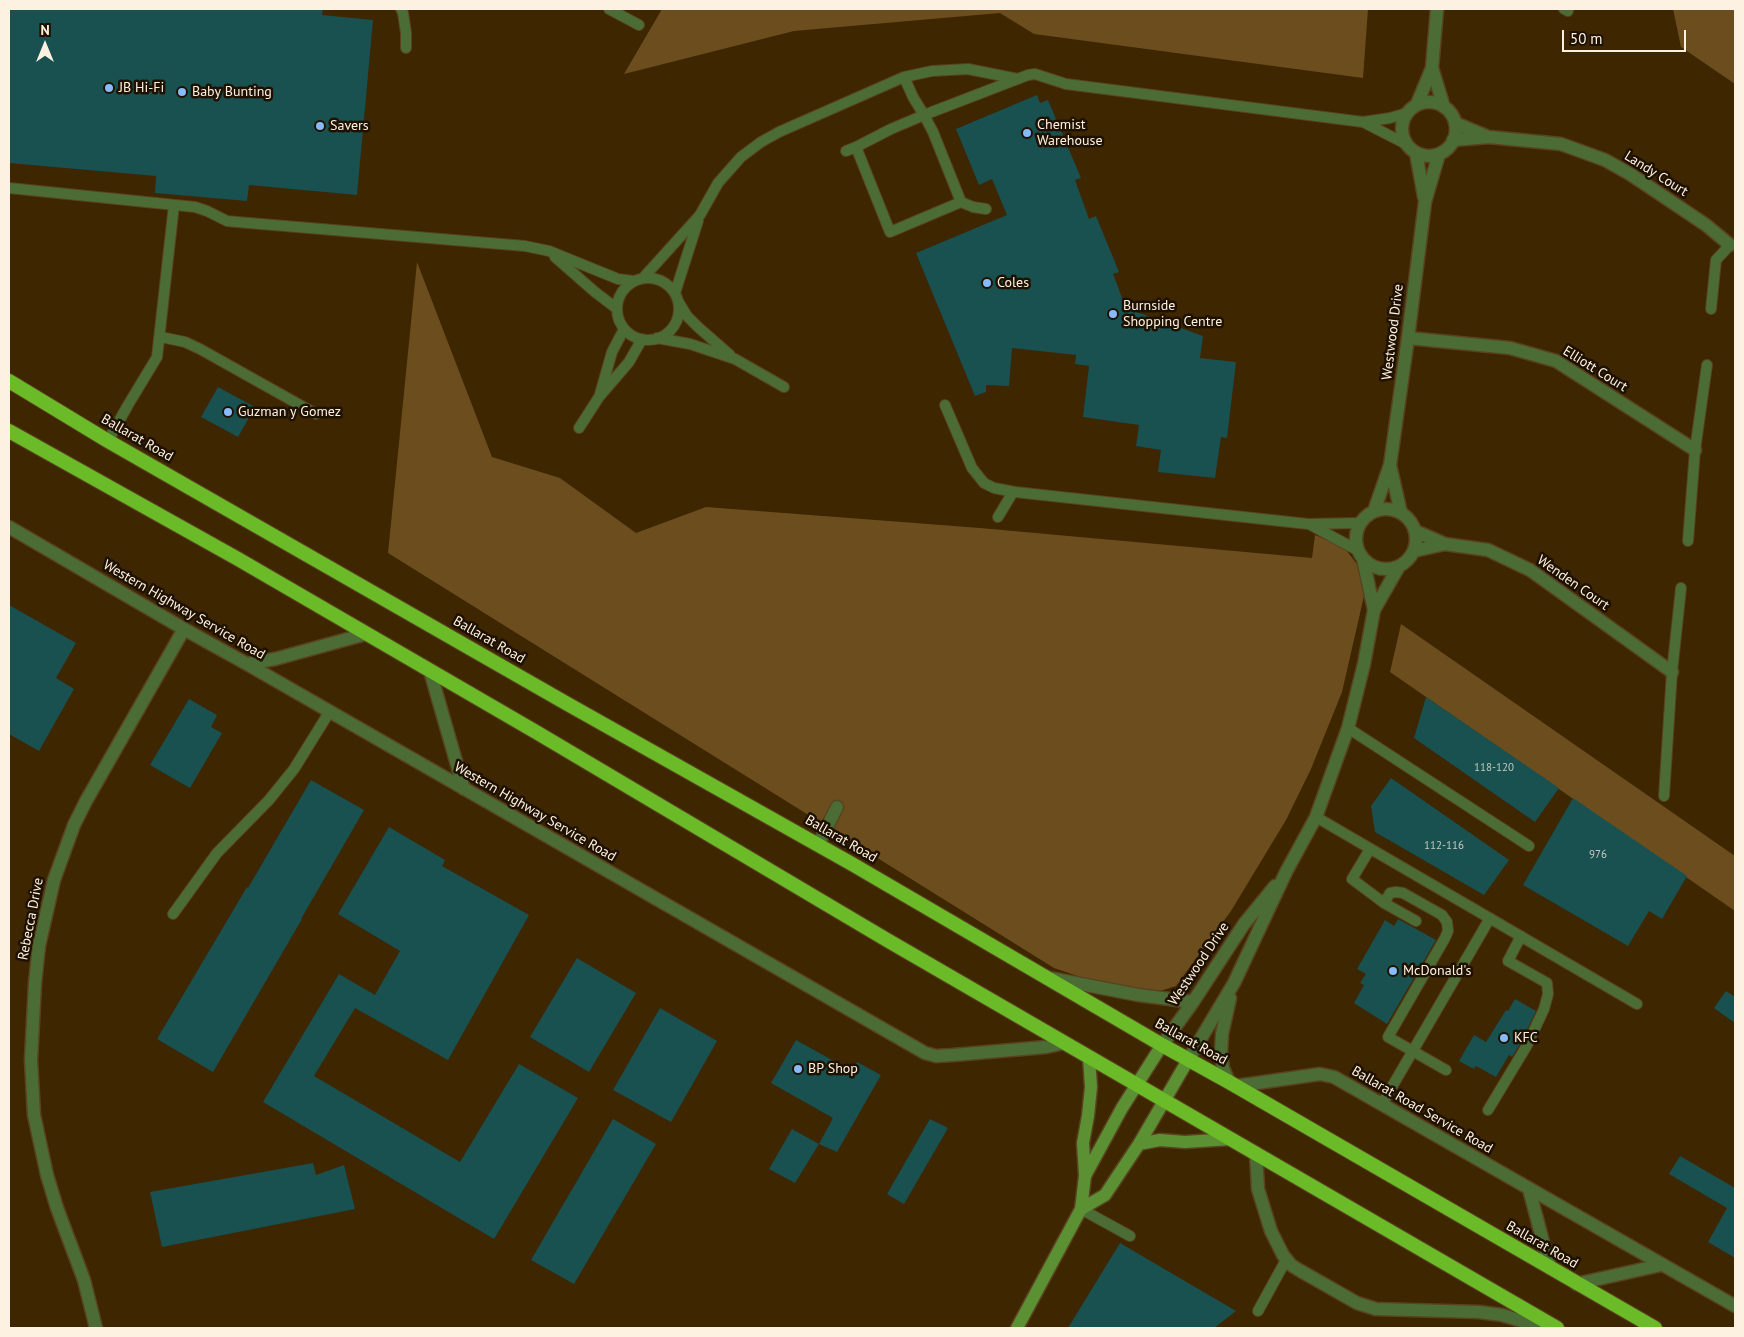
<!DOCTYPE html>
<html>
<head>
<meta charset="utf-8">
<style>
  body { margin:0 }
  #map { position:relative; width:1744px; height:1337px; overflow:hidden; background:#3e2600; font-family:"PT Sans",sans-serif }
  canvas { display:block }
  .frame { position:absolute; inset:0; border:10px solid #fdf1e2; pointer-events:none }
  .north { position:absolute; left:20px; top:20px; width:50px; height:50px; -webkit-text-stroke:4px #1e1100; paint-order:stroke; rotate:0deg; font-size:14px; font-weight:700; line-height:20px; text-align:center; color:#fdf1e2 }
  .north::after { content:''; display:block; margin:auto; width:18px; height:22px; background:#fdf1e2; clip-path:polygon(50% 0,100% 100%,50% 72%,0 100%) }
  .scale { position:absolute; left:1562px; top:30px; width:124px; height:22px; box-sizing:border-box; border:2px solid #fdf1e2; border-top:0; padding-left:6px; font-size:15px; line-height:18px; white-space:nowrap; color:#fdf1e2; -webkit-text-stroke:4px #1e1100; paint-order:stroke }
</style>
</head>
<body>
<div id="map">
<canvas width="1744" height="1337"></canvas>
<div class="frame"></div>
<div class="north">N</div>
<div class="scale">50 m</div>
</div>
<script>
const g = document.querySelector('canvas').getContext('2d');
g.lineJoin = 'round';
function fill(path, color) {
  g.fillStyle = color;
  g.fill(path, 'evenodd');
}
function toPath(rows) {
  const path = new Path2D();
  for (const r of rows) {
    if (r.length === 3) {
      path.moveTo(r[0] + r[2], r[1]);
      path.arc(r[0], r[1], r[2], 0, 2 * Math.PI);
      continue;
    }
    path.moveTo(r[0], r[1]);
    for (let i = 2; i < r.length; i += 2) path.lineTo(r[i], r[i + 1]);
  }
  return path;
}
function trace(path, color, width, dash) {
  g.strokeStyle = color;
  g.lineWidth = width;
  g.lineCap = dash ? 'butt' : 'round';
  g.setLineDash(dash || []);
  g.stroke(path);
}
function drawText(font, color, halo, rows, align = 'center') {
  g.font = font + ' "PT Sans",sans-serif';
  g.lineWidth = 5;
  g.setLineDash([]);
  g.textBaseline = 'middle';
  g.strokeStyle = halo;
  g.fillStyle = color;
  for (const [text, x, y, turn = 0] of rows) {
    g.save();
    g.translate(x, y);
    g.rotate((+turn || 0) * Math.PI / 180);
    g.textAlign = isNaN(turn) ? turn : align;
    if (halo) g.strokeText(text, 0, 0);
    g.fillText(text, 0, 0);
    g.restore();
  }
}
const green = toPath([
  [662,9,1368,9,1363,78,1034,34,1000,13,794,31,624,74],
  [1673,9,1735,9,1735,84,1681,47],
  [417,262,492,457,560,478,636,533,706,507,980,528,1312,558,1315,535,1335,543,1346,550,1360,568,1363,581,1364,596,1342,692,1311,769,1286,820,1231,911,1176,986,1160,991,1132,990,1092,981,1054,968,388,553],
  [1401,624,1735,856,1735,911,1390,672]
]);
const building = toPath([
  [9,9,323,9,322,15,373,20,357,195,249,185,247,201,190,196,155,193,156,176,9,163],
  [1037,95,1040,103,1048,100,1081,178,1075,180,1089,219,1096,216,1119,272,1113,274,1126,308,1203,336,1200,358,1236,362,1227,438,1221,437,1215,478,1158,472,1161,450,1136,446,1139,425,1083,417,1089,366,1075,364,1076,355,1012,348,1009,386,986,385,986,392,975,396,916,253,1007,215,992,179,979,185,956,129],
  [218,387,255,407,238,437,201,417],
  [9,605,76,643,56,678,74,689,39,751,9,734],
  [1426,697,1559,788,1535,822,1414,738],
  [189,699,217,715,211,727,222,733,190,788,150,765],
  [1391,778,1509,860,1484,895,1375,832,1371,806],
  [311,780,364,810,301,919,302,919,213,1072,157,1039,247,887,248,888],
  [1573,798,1687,876,1662,919,1649,911,1628,946,1523,885],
  [389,827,445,860,442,866,529,915,448,1060,355,1008,314,1076,460,1162,519,1064,578,1098,494,1239,263,1102,339,974,375,995,400,951,338,914],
  [1398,919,1436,940,1387,1024,1354,1003,1364,985,1360,983,1366,974,1357,969,1385,920,1394,926],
  [577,958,636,993,589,1072,530,1037],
  [1726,991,1735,997,1735,1023,1714,1008],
  [1515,999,1536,1011,1520,1044,1512,1057,1509,1055,1496,1077,1476,1066,1474,1069,1459,1061,1474,1035,1486,1042,1506,1010,1508,1011],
  [660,1008,717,1041,671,1122,613,1090],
  [796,1040,852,1071,857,1062,881,1075,837,1152,819,1144,833,1118,771,1083],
  [613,1119,656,1144,574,1284,531,1260],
  [930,1119,948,1128,904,1204,887,1194],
  [792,1129,819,1144,795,1183,769,1169],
  [1680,1156,1735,1188,1735,1258,1708,1242,1727,1208,1669,1174],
  [313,1163,316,1175,344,1165,355,1209,162,1247,150,1192],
  [1120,1243,1236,1311,1214,1328,1068,1328]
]);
const service = toPath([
  [401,9,403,13,406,33,406,48],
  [609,9,639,25],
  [1564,9,1568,11],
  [904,77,913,97,924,115,933,132,961,202,890,232,856,147,891,129,924,115,1028,75,1035,74,1066,84,1363,122,1390,118,1407,113],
  [1363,122,1406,144],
  [846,151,856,147],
  [9,188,195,207,207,211,227,221,237,222,525,246,549,251,618,279,633,281],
  [961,202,973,207,986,209],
  [555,257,595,292,616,308],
  [643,278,700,215,718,183,741,157,761,142,779,132,904,77,932,71,968,69,1018,79],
  [648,309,31],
  [675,293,698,221],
  [678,301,687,316,698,327,730,355],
  [1711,309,1716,260,1730,245],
  [161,337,185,342,200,349,316,414],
  [657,338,690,344,735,359,784,387],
  [600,394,612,352,624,329],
  [945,405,972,468,984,483,994,488,1015,492,1308,524,1360,523],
  [579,428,599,397,629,362,642,339],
  [108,441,128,405,157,357,174,205],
  [998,517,1013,492],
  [1309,524,1357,550],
  [1688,541,1695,450,1707,365],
  [1348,728,1529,846],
  [1664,796,1672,672,1681,588],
  [1316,817,1637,1004],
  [1370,849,1352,879,1384,903,1416,921],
  [1384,903,1390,893,1396,892,1403,893,1442,915,1447,922,1448,931,1445,938,1388,1037,1446,1070],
  [173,914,217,853,269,800,294,769,330,711],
  [1382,1104,1490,918],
  [1488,1110,1526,1047,1544,1009,1548,994,1547,983,1508,961,1521,936],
  [1081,1209,1130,1236],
  [1258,1311,1286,1260]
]);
const minor = toPath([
  [1455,123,1486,136],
  [1453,140,1489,137,1561,144,1605,160,1630,174,1706,225,1730,245],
  [1408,338,1510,348,1556,361,1695,450],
  [9,527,184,629,247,664,925,1053,936,1056,953,1055,1046,1047,1064,1043],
  [1415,531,1445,544,1488,550,1530,570,1672,672],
  [1414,551,1445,544],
  [247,664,275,659,366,634],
  [430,671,464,789],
  [818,845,837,807],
  [1236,1086,1320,1074,1334,1077,1735,1306],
  [1256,1153,1258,1189,1271,1231,1283,1255,1291,1265,1299,1270,1357,1303,1376,1309,1479,1312,1502,1315,1545,1328],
  [1529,1189,1550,1268],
  [1576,1284,1661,1265],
  [96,1328,84,1280,57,1208,47,1175,34,1115,31,1060,35,983,39,946,54,880,74,825,86,801,184,629]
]);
const tertiary = toPath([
  [1432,68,1444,107],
  [1429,129,27],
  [1417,104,1432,68,1437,9],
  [1416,153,1424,197],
  [1390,465,1401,513],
  [1386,539,30],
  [1374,511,1390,465,1408,338,1425,202,1439,154],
  [1363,559,1374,610],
  [1050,978,1138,995,1193,1002],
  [1162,1045,1193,1002,1244,924,1275,886],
  [1188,1060,1234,983,1286,872,1316,817,1348,728,1364,664,1374,610,1398,568],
  [1229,1082,1223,1068,1221,1054,1222,1034,1230,998]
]);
const secondary = toPath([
  [1139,1144,1160,1140,1185,1142,1231,1139],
  [1085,1176,1083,1143,1088,1116,1091,1087,1089,1057],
  [1081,1209,1105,1195,1139,1144,1188,1060],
  [1017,1328,1081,1209,1085,1176,1122,1108,1162,1045]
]);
const trunk = toPath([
  [9,381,108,441,564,702,852,864,1162,1045,1229,1082,1655,1328],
  [9,431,238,559,536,732,887,940,1557,1328]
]);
const markers = [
  [109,88,5,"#87bbfb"],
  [182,92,5,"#87bbfb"],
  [320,126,5,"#87bbfb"],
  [1027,133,5,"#87bbfb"],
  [987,283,5,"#87bbfb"],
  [1113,314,5,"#87bbfb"],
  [228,412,5,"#87bbfb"],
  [1393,971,5,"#87bbfb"],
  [1504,1038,5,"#87bbfb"],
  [798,1069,5,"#87bbfb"]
];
const numberNames = [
  ["118-120",1494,768],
  ["112-116",1444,846],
  ["976",1598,855]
];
const poiNames = [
  ["JB Hi-Fi",119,88],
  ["Baby Bunting",192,92],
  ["Chemist",1037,125],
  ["Warehouse",1037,141],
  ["Savers",330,126],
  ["Coles",997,283],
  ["Burnside",1123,306],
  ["Shopping Centre",1123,322],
  ["Guzman y Gomez",238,412],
  ["McDonald's",1403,971],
  ["KFC",1514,1038],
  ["BP Shop",808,1069]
];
const streetNames = [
  ["Landy Court",1656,174,32],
  ["Westwood Drive",1393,332,-83],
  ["Elliott Court",1595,369,32],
  ["Ballarat Road",137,438,30],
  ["Wenden Court",1573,583,35],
  ["Western Highway Service Road",184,610,30],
  ["Ballarat Road",489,640,30],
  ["Western Highway Service Road",535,812,30],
  ["Ballarat Road",841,839,30],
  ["Rebecca Drive",31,919,-79],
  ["Westwood Drive",1199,964,-56],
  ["Ballarat Road",1191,1042,29],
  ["Ballarat Road Service Road",1422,1110,30],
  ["Ballarat Road",1542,1245,30]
];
fill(green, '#6c4d1e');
fill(building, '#185150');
trace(service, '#594220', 12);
trace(minor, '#594220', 15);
trace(tertiary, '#594220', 15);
trace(secondary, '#594220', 15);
trace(trunk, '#594220', 16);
trace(service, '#4b6d35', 10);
trace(minor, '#4b6d35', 12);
trace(tertiary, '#4b6d35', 12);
trace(secondary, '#5b9133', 12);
trace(trunk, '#6bba27', 14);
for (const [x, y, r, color] of markers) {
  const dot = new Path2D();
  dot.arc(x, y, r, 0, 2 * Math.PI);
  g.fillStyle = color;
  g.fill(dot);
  trace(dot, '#1e1100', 2);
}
drawText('11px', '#c4c9be', null, numberNames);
drawText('14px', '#fdf1e2', '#1e1100', poiNames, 'left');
drawText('14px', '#fdf1e2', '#1e1100', streetNames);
</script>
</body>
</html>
